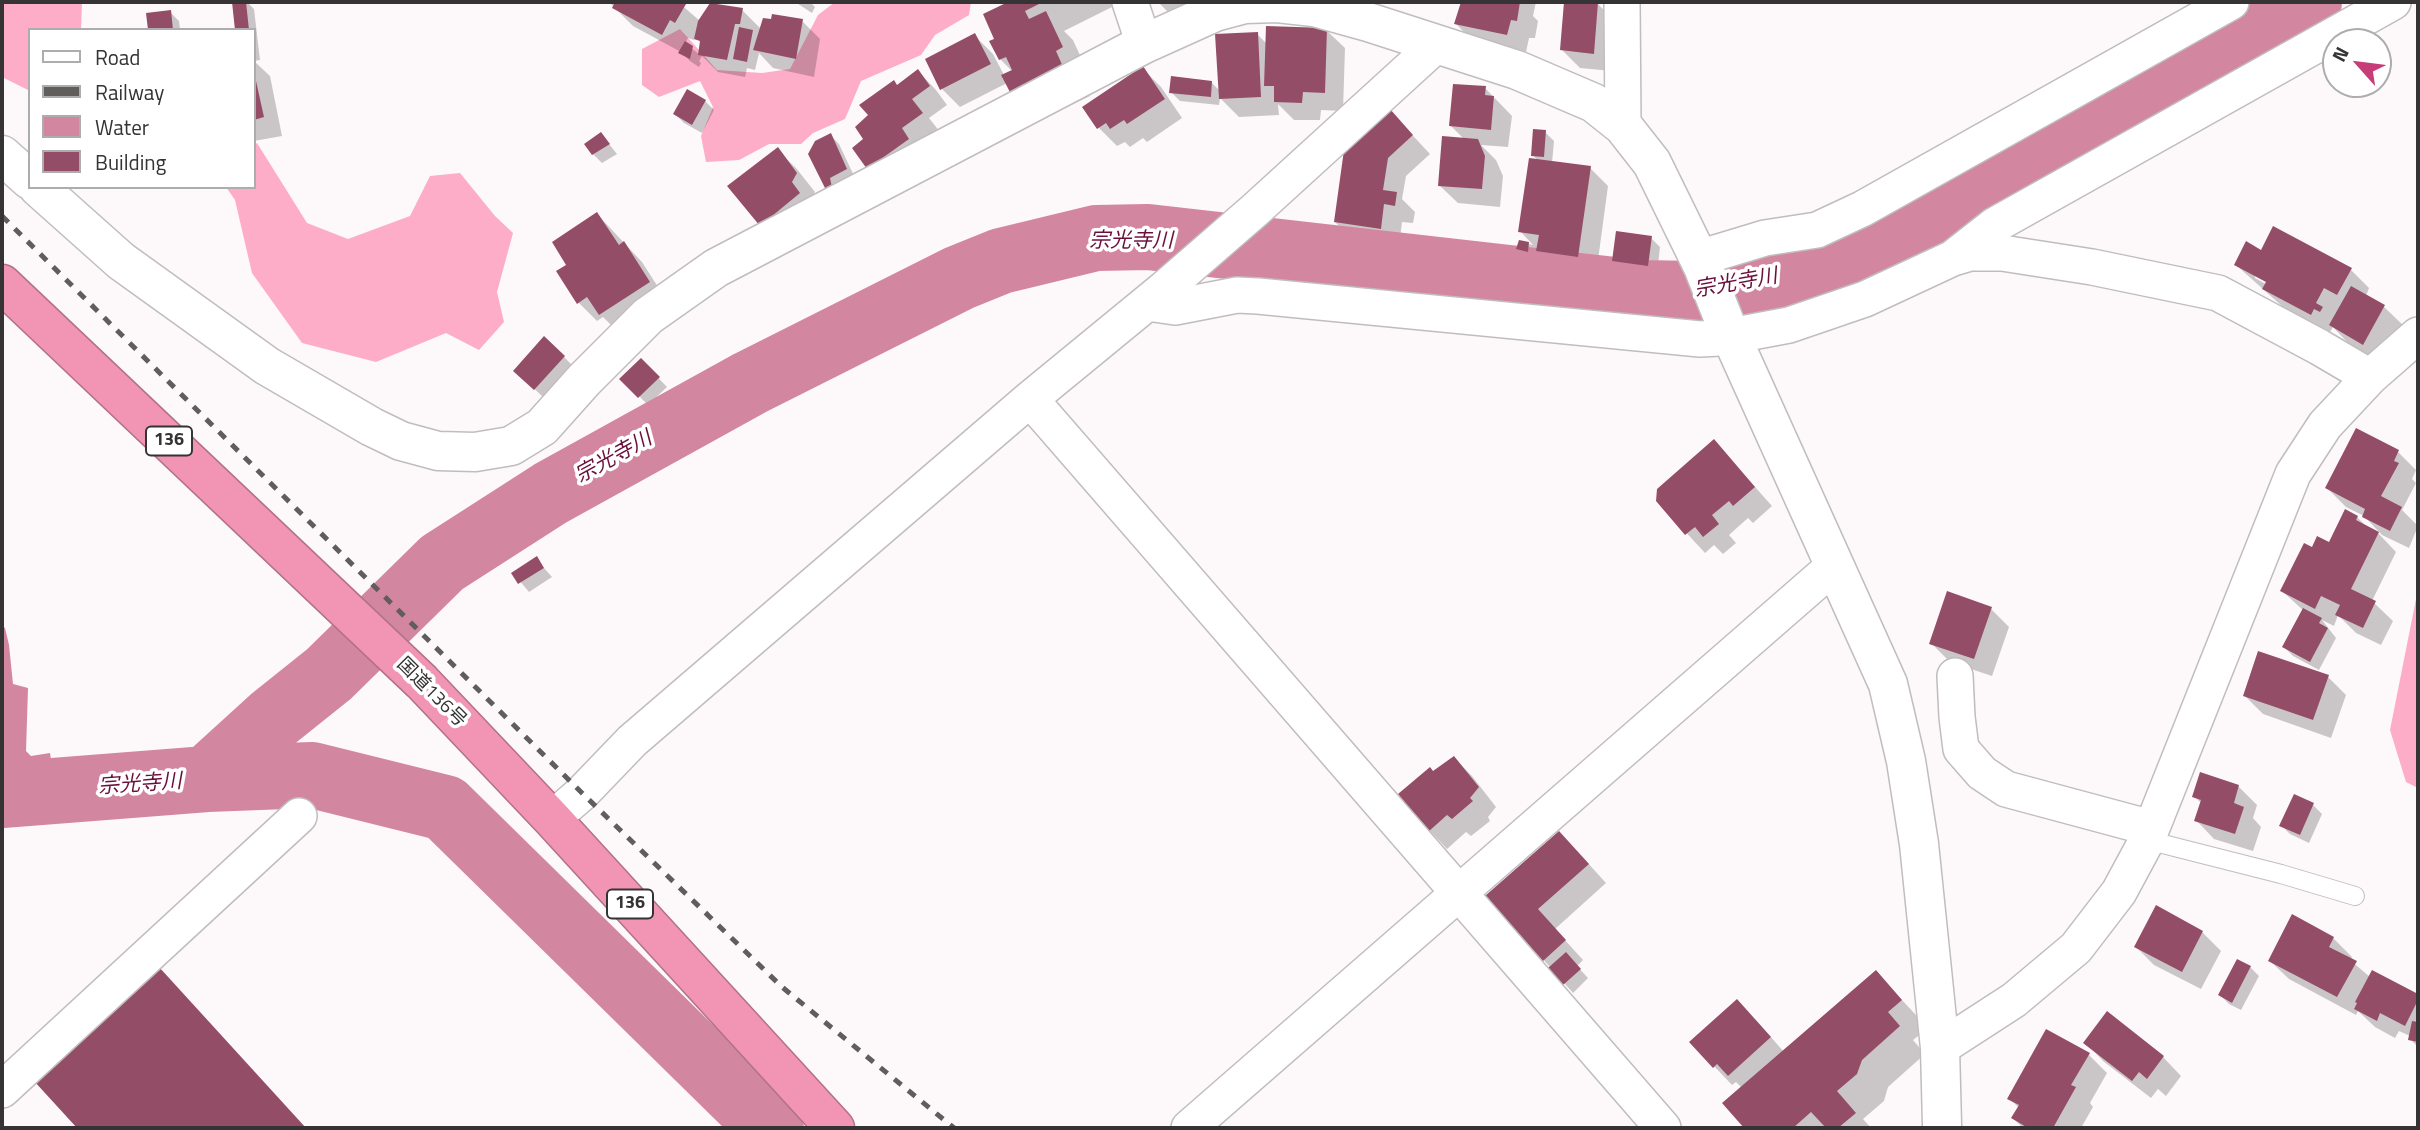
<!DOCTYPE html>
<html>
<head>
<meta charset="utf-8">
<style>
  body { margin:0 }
  #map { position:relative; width:2420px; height:1130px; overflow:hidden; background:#fdf8f9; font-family:"Titillium Web",sans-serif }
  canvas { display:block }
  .frame { position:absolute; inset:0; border:4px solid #353333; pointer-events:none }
  .legend { position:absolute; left:28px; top:28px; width:228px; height:161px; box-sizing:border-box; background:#fff; border:2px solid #aeadad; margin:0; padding:9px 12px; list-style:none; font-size:21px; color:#353333 }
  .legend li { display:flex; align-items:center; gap:14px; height:35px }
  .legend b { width:35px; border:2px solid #aeadad }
  .north { position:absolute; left:2322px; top:28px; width:70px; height:70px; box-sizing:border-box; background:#fff; border:2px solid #aeadad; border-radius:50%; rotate:298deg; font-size:19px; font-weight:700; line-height:28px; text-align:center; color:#353333 }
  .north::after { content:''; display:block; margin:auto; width:24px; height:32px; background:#c73d78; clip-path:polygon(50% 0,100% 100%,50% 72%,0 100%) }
</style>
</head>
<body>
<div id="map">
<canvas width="2420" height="1130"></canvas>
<div class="frame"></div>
<ul class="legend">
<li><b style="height:9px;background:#fff"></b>Road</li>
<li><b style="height:9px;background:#605d5d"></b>Railway</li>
<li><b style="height:19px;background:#d386a0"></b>Water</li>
<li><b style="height:19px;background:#944d67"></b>Building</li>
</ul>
<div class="north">N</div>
</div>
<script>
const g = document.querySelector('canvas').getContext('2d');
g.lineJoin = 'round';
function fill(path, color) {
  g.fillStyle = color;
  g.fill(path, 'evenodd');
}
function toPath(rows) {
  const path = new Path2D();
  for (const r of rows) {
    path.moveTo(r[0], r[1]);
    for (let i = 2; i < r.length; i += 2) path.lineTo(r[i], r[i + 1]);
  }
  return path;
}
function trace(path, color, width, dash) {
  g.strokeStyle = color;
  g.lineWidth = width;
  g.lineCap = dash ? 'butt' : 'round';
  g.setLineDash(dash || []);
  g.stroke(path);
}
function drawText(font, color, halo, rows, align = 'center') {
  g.font = font + ' "Titillium Web","Noto Sans JP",sans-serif';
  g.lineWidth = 7;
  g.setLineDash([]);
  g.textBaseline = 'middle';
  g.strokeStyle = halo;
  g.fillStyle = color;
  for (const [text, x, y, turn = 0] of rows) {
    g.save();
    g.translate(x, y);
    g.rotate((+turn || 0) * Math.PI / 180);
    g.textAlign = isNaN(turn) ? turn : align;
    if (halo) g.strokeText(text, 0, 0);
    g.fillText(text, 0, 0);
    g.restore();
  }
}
const forest = toPath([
  [2,2,82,2,81,30,30,30,30,91,2,77],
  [835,2,971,2,969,15,935,35,921,55,861,81,845,119,813,133,801,144,769,144,739,160,706,162,701,136,713,107,700,81,659,97,642,85,642,49,680,29,717,70,762,73,790,69,818,15],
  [257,143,307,223,348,239,410,216,430,176,460,173,495,216,513,233,497,292,504,322,479,350,446,333,376,362,302,343,252,273,235,200,226,187,254,187,254,145],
  [2418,589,2418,788,2406,782,2390,730]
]);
const water = toPath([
  [2,625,5,628,9,645,13,684,28,688,26,751,31,756,50,753,52,766,67,775,119,776,201,770,197,794,2,824]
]);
const shadow = toPath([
  [233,2,253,2,248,3,254,9,260,60,254,61,270,76,282,136,254,141,254,30,237,30],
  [609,2,678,2,700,21,742,10,761,29,802,21,820,39,814,77,773,68,759,53,755,70,747,68,745,77,718,72,702,56,699,61,701,63,699,67,690,61,681,52,633,26],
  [696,37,701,43,700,55,685,43,688,38,694,40],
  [795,2,810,2,815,7,812,13],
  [1009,2,1122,2,1064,31,1073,40,1089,75,1082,79,1090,96,1039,120,1007,83,960,107,942,89,975,36,993,54,1004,75,1012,71,1000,59,996,40],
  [1158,2,1232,2,1174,18],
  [1463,2,1536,2,1533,16,1538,21,1535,38,1529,38,1526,52,1474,42,1456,24],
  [1566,2,1598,4,1616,23,1612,71,1580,68,1562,50],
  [170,12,179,21,180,30,150,30],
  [1326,30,1345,48,1343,111,1321,110,1320,120,1294,120,1278,104,1279,115,1239,117,1220,98,1219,105,1180,101,1171,92,1212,83,1220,91,1257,34,1267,44],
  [1143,69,1161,87,1182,118,1147,142,1143,138,1130,147,1125,142,1117,146,1099,128,1085,108],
  [918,71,936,90,947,105,929,118,940,132,887,186,865,139,898,87],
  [1485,88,1512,116,1508,147,1481,145,1496,160,1503,176,1500,207,1458,203,1439,185,1465,140,1451,126],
  [705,101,714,110,702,133,684,123,675,114],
  [1390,111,1430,154,1406,176,1402,199,1415,212,1413,223,1402,222,1399,246,1354,240,1335,222],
  [1545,132,1554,141,1552,163,1590,168,1608,186,1596,275,1557,269,1538,250,1536,260,1527,258,1518,249,1520,242,1533,245,1520,231,1538,161,1533,155],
  [601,134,617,154,602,163,593,154],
  [830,135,839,144,855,178,828,189],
  [777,150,796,168,815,192,780,243,729,186],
  [597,214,642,262,667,301,619,333,603,317,597,321,579,303,558,272,568,265],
  [2274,228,2351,270,2369,288,2366,296,2384,307,2403,325,2382,362,2349,344,2333,327,2330,332,2283,307,2236,265,2261,252],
  [2255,274,2275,285,2273,288,2255,278],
  [1651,238,1660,247,1657,274,1623,269,1614,260],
  [564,357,573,366,544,398,524,379],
  [641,360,667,387,648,405,622,379],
  [1714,441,1772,506,1753,523,1748,518,1729,535,1736,543,1723,554,1714,545,1705,553,1657,501],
  [2398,452,2416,470,2412,479,2416,483,2402,510,2418,526,2409,548,2382,535,2364,516,2346,507,2327,488],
  [2346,512,2357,517,2369,529,2378,533,2396,552,2372,601,2393,621,2381,645,2356,633,2338,615,2334,626,2322,620,2336,638,2319,670,2293,656,2284,647,2304,611,2282,591,2312,550,2330,544],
  [536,559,552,577,529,592,513,573],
  [1991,609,2009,627,1992,676,1950,662,1931,643],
  [2328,677,2346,695,2331,738,2263,714,2245,696],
  [1454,758,1472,776,1496,807,1488,817,1490,821,1471,836,1466,832,1447,849,1429,830,1434,773],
  [2238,786,2257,805,2253,818,2261,827,2253,851,2214,839,2196,820,2201,803,2194,796],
  [2313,805,2322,814,2309,843,2290,834,2281,825],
  [1577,851,1606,883,1555,929,1583,960,1577,966,1588,978,1573,993,1488,897],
  [2293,917,2333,938,2352,957,2350,960,2370,977,2373,972,2418,996,2418,1047,2410,1039,2410,1036,2399,1031,2395,1038,2375,1027,2358,1011,2356,1015,2289,979,2270,961],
  [2202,932,2221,951,2201,989,2154,965,2136,947],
  [2250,967,2259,976,2241,1010,2229,1004,2220,995],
  [1876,972,1928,1028,1913,1040,1925,1054,1888,1087,1884,1101,1863,1119,1871,1128,1746,1128,1725,1104,1742,1088,1736,1082,1732,1085,1691,1042,1755,1019,1784,1052],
  [168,978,304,1128,79,1128,36,1081],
  [2085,1042,2163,1057,2181,1076,2166,1096,2158,1089,2151,1098,2103,1061],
  [2089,1055,2107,1073,2090,1103,2093,1107,2081,1128,2023,1128,2013,1118,2019,1108,2009,1098]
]);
const river = toPath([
  [207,779,274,718,329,674,442,563,551,493,750,383,959,278,1001,261,1096,238,1148,237,1641,293,1697,294,1768,280,1851,257,2309,2],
  [2,795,207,779,312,775,445,808,771,1128]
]);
const building = toPath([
  [232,2,246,2,249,30,235,30],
  [610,2,681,2,686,4,675,23,670,20,662,35,612,8,614,4],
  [1008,2,1043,2,1025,11,1029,19,1046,11,1063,47,1056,51,1064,69,1011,94,1001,75,1012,70,1006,57,999,60,989,41,994,39,983,14],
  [1461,2,1520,2,1517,21,1511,20,1507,35,1454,24],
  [1564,2,1598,2,1594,54,1560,50],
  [710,3,743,8,740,24,735,24,727,60,698,55,700,41,694,39,698,21],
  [171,10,173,30,148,30,146,13],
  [772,14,803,19,796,59,753,50,763,18,771,19],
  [1266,26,1327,28,1325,93,1303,92,1302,103,1274,102,1274,86,1264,86],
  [739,27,753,30,747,62,733,59],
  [1258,32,1261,97,1219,99,1215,34],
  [975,33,991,64,940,90,925,59],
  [685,41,693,46,690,59,678,53],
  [1143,66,1165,99,1127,124,1124,120,1110,129,1106,123,1097,129,1082,107],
  [918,69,930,86,912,99,923,113,902,128,909,139,867,169,852,148,863,139,855,127,868,115,859,105,894,80,897,85],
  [254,72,264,117,254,120],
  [1171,76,1212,81,1211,97,1169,93],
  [1453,84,1486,86,1485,95,1494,96,1491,130,1449,126],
  [687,89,706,100,692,125,673,114],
  [1390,109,1413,135,1388,158,1383,190,1397,192,1395,206,1384,204,1381,229,1334,222,1344,150],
  [1533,129,1546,130,1544,157,1531,156],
  [601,132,610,144,592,155,584,144],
  [831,133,847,169,830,178,832,187,826,190,808,154,815,141],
  [1442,136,1478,139,1485,156,1482,189,1438,186],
  [778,147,797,173,792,182,800,193,760,226,727,186],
  [1529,158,1591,166,1578,257,1536,251,1539,235,1518,232],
  [597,212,619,245,624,241,650,282,599,315,587,297,577,304,556,271,566,265,552,242],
  [2273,226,2352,268,2337,295,2324,288,2316,303,2323,307,2320,312,2314,309,2311,315,2262,289,2266,282,2234,265,2246,241,2261,250],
  [1616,231,1652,236,1648,266,1612,261],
  [1519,240,1529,242,1528,252,1516,249],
  [2351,286,2385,305,2363,345,2329,325],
  [544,336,565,356,534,390,513,371],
  [641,358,660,377,638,398,619,379],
  [2356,428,2399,450,2394,461,2399,463,2381,496,2402,507,2390,531,2362,517,2365,509,2325,488],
  [1714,439,1755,487,1733,506,1729,501,1712,515,1719,524,1703,537,1695,527,1685,535,1656,501,1657,489],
  [2345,509,2358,516,2356,520,2379,532,2351,589,2376,601,2363,628,2335,615,2340,605,2321,596,2315,609,2280,591,2304,543,2312,547,2317,536,2329,542],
  [537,556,544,568,518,584,511,573],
  [1947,591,1992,607,1974,659,1929,644],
  [2303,608,2322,618,2319,623,2328,628,2310,662,2282,647],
  [2258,651,2329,675,2313,720,2243,696],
  [1454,756,1479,787,1470,798,1473,801,1452,819,1447,815,1428,832,1398,794,1430,767,1433,771],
  [2200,772,2239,785,2234,803,2244,807,2235,834,2194,821,2201,800,2192,797],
  [2294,794,2314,803,2300,835,2279,826],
  [1559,831,1589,864,1538,909,1566,940,1543,961,1485,896],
  [2156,905,2203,931,2182,972,2134,947],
  [2292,914,2334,937,2329,947,2357,961,2337,997,2268,961],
  [1566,952,1581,969,1563,985,1548,968],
  [2237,959,2251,966,2232,1003,2218,995],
  [159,967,306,1128,77,1128,34,1081],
  [1876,970,1902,1000,1888,1012,1900,1026,1862,1060,1857,1074,1837,1091,1856,1113,1838,1128,1826,1128,1811,1112,1793,1128,1744,1128,1722,1103],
  [2372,970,2418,994,2418,1000,2405,1026,2380,1013,2377,1021,2354,1009,2357,1003,2355,1002],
  [1737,999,1771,1037,1728,1076,1717,1064,1713,1068,1689,1042],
  [2107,1011,2164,1056,2147,1079,2139,1072,2132,1081,2083,1043],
  [2412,1021,2418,1022,2418,1042,2408,1040],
  [2046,1029,2090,1053,2071,1085,2076,1087,2053,1128,2028,1128,2011,1118,2019,1105,2007,1099]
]);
const lane = toPath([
  [2147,840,2281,874,2355,896]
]);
const street = toPath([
  [1130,2,1144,44],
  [1622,2,1623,126],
  [1699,258,1765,238,1817,230,1862,209,2231,2],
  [1953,258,1995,225,2393,2],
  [1147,303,1175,307,1237,295,1258,296,1700,339,1720,338,1789,325,1865,299,1953,258,1970,253,2002,253,2092,267,2218,293,2319,347,2370,377],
  [1030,399,1663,1128],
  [1955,676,1957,717,1961,749,1982,773,2006,789,2151,828],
  [552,819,582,793,632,741,1030,399,1164,289,1255,210,1436,45],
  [1940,1048,2014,1000,2076,948,2119,892,2147,840,2293,474,2325,425,2370,377,2418,335],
  [2,1090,299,816],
  [1189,1128,1834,566]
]);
const secondary = toPath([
  [2,155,30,180],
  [38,187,121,261,267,366,372,427,401,441,438,451,475,452,511,446,542,427,584,380,648,316,716,268,1144,44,1215,12,1245,4,1277,3,1314,7,1368,22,1517,70,1594,103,1623,126,1652,163,1703,267,1726,325,1888,684,1906,761,1919,844,1940,1048,1942,1125]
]);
const highway = toPath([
  [2,284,422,682,552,819,835,1128]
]);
const rail = toPath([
  [2,216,582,793,782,987,954,1128]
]);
const shields = [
  [169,441,46],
  [630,904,46]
];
const shieldNames = [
  ["136",169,441],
  ["136",630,904]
];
const streetNames = [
  ["国道136号",431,693,45]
];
const waterNames = [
  ["宗光寺川",1131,242],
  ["宗光寺川",1736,284,-10],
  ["宗光寺川",614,458,-29],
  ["宗光寺川",140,785,-4]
];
fill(forest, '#fdadc7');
fill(water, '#d386a0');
fill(shadow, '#0003');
trace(river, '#d386a0', 66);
fill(building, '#944d67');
trace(lane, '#c1bdbe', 20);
trace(street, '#c1bdbe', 38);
trace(secondary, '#c1bdbe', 41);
trace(highway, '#b07287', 41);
trace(lane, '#fff', 18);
trace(street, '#fff', 35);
trace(secondary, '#fff', 38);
trace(highway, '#f294b4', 38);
trace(rail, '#605d5d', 5, [9, 9]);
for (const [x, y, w] of shields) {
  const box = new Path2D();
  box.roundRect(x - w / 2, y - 14.5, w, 29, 5);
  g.fillStyle = '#fff';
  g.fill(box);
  trace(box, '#353333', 2);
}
drawText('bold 18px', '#353333', null, shieldNames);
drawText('19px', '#353333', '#fff', streetNames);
drawText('italic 21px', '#6b103b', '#fff', waterNames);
</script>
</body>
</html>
